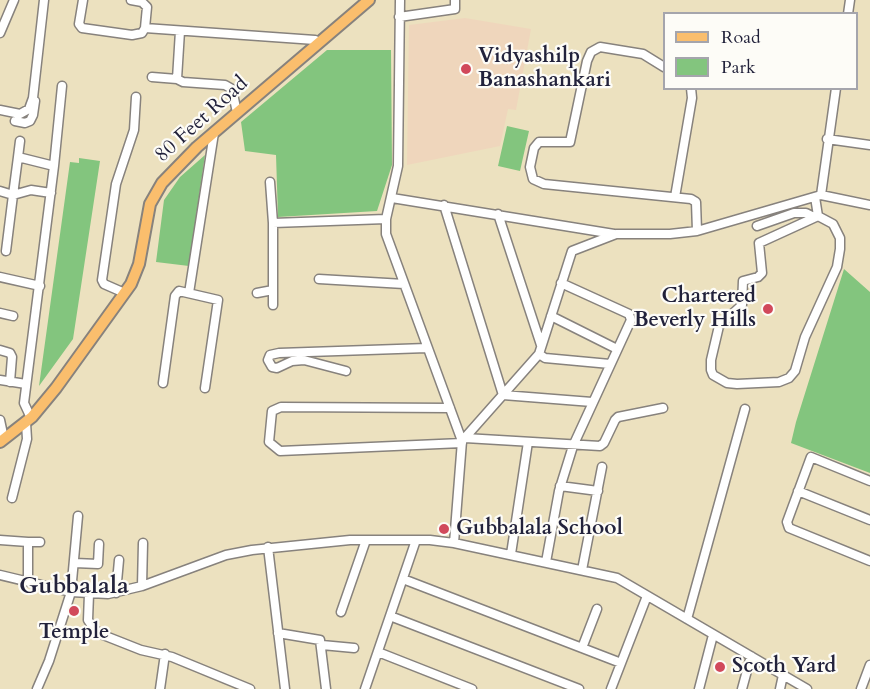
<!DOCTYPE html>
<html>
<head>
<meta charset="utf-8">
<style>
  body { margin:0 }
  #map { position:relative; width:870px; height:689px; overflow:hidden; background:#ece1bf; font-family:Cardo,serif }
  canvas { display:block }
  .legend { position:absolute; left:663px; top:12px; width:195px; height:78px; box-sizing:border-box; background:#fdfcf7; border:2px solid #a5a5ac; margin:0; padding:8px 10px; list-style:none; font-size:18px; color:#22223b }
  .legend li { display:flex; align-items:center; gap:12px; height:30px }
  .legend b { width:30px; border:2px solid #a5a5ac }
</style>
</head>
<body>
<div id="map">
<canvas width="870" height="689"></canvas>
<ul class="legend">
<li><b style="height:8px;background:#fabe6d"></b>Road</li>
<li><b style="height:16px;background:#83c57e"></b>Park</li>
</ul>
</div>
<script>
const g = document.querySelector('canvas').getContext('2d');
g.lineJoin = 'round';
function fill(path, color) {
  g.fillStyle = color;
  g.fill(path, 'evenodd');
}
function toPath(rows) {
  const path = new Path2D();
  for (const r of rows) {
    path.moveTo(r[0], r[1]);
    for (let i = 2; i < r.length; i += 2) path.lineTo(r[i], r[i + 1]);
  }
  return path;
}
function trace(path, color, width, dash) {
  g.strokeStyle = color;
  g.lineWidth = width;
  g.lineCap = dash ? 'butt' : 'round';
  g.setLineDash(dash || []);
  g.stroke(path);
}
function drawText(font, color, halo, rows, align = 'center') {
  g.font = font + ' Cardo,serif';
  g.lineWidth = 4.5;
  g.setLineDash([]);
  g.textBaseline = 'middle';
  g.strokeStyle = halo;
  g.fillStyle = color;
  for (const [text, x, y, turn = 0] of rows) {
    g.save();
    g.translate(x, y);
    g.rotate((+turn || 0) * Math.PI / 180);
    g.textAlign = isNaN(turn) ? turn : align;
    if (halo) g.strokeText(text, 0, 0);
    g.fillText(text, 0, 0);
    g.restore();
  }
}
const built = toPath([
  [465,18,531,29,516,110,508,109,500,146,407,165,409,25]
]);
const green = toPath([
  [327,50,391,50,392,165,377,211,278,217,276,155,245,151,241,122],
  [507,126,529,131,520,171,498,166],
  [205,155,189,266,156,262,164,200,180,177],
  [79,158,100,161,73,339,39,386,70,162,79,163],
  [844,269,870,292,870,473,791,443,796,422]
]);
const minor = toPath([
  [83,0,79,24,82,28,132,35,142,33,145,28,315,40],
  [131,0,142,2,147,7,145,28],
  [400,0,398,166,386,219,386,234,462,441,454,543],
  [848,14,850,0],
  [399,17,455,9,455,0],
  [180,31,177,79,183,82,225,85,232,89,236,108],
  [0,33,14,0],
  [664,67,643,54,600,47,591,52,587,61,570,142,539,142,534,148,530,167,533,179,544,184,691,199,696,202,697,231],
  [152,77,177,79],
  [0,110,20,114,29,109,33,98,44,0],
  [15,121,25,123,30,121,33,115,35,101],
  [827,139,870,145],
  [18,157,20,141],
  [54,166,62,86],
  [270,182,273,223],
  [0,191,13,195,18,157,54,166,24,403,31,418],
  [821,195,870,205],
  [675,197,692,98,691,88],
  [815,197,818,216],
  [392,198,614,234],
  [444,205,503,395,592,402],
  [498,214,541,345],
  [818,216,833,224,840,238,840,249,837,267,805,337,795,371,789,378,779,382,737,384,727,383,713,375,711,370,711,360,719,326,742,305,743,281,758,277,762,273,759,243,818,216],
  [757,226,794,213,806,213,814,217],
  [6,251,13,195,31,190,51,193],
  [0,277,40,286],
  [319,279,404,284],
  [120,291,104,284,102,280,116,184,134,130,136,97],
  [189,293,214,133],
  [257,293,273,290],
  [273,305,273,223,386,219],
  [0,313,13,316],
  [551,316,617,349],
  [0,350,10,353,12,357,10,382],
  [539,354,545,358,610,364],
  [346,371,304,360,292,361,277,368,272,367,268,360,270,355,279,353,427,348],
  [0,380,26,384],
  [163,383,175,296,179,291,218,300,205,388],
  [450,408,281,407,272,411,269,442,280,451,462,443],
  [0,420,3,434],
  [465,438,600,446,604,443,615,420,618,417,663,408],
  [462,441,539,354,572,251,616,234,670,234,697,231,821,195,836,88],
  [870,481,811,457,787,522,789,528,870,561],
  [560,486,598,491],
  [798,491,870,520],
  [12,498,27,439,26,423],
  [0,540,28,542],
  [268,547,285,689],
  [511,554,528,442],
  [546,562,559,491,573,446,631,320,629,314,561,283],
  [75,563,98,564,99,544],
  [582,570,602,467],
  [0,575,71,592,108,594,142,586,226,555,252,550,350,540,430,540,454,543,617,578,807,689],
  [403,579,621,663],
  [28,581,28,542,40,542],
  [142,586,143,543],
  [116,593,119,560],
  [89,594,88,620,94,629,103,635,141,650,172,657,250,689],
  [341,612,366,540],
  [390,616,579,689],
  [687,619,745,409],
  [278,633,320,640,326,689],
  [322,645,354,648],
  [582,648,597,609],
  [378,652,472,689],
  [37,689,49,661,71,592,78,516],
  [160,689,165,654],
  [365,689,416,540],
  [611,689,647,596],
  [699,689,713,635],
  [742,689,751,656],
  [780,689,783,675],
  [861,689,870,665]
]);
const major = toPath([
  [0,442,32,417,56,388,131,284,139,264,150,204,162,183,197,147,369,0]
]);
const markers = [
  [466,69,6,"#d1495b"],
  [768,309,6,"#d1495b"],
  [444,529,6,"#d1495b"],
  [74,611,6,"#d1495b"],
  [720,667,6,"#d1495b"]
];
const poiNames = [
  ["Vidyashilp",478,57],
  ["Banashankari",478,81],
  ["Chartered",756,297,"right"],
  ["Beverly Hills",756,321,"right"],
  ["Gubbalala School",456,529],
  ["Temple",74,633,"center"],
  ["Scoth Yard",732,667]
];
const streetNames = [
  ["80 Feet Road",202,120,-42]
];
const quarterNames = [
  ["Gubbalala",74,587]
];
fill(built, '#efd6bc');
fill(green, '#83c57e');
trace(minor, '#87827d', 11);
trace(major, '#87827d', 14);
trace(minor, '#fff', 8);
trace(major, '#fabe6d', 10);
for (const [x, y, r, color] of markers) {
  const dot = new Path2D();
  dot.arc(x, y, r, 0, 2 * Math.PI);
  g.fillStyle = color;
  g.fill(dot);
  trace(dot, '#fdfcf7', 2);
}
drawText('bold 21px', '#22223b', '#fdfcf7', poiNames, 'left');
drawText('21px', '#22223b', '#fdfcf7', streetNames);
drawText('bold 24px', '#22223b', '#fdfcf7', quarterNames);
</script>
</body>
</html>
